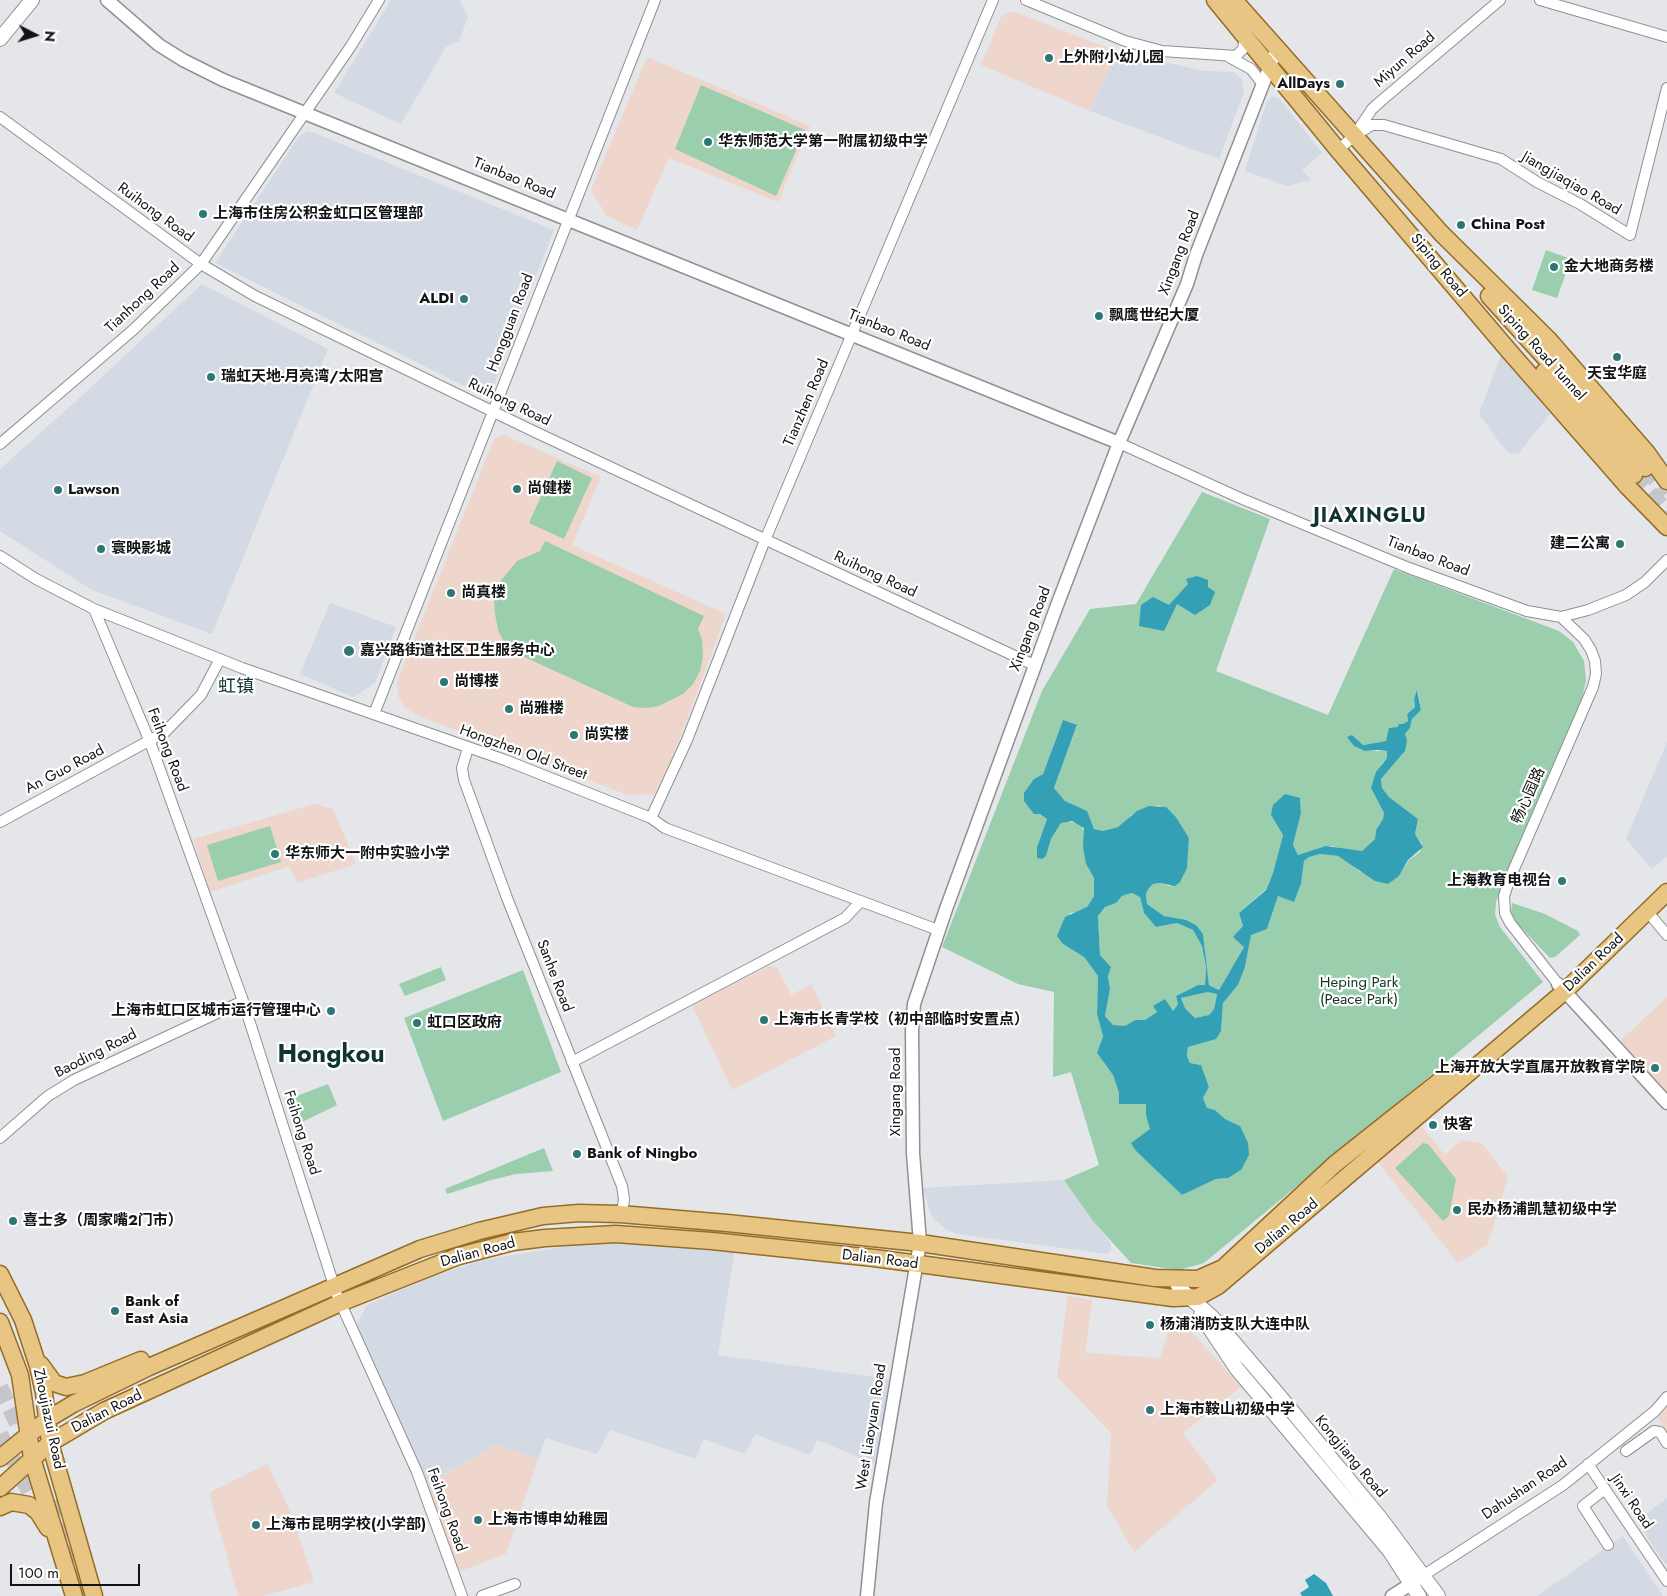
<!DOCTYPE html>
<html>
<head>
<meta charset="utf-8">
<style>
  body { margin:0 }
  #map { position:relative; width:1667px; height:1596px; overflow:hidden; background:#e4e6e9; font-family:Jost,sans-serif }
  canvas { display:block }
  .north { position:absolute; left:10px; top:10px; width:50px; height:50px; -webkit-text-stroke:4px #fff; paint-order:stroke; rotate:95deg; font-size:14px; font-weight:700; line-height:20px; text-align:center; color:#121314 }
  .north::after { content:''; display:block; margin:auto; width:18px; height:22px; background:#121314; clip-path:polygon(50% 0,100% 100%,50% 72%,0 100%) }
  .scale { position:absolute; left:10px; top:1564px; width:130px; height:22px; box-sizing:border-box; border:2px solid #121314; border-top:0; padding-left:6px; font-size:15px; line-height:18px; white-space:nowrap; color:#121314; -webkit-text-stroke:4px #fff; paint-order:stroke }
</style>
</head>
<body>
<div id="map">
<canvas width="1667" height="1596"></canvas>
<div class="north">N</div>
<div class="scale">100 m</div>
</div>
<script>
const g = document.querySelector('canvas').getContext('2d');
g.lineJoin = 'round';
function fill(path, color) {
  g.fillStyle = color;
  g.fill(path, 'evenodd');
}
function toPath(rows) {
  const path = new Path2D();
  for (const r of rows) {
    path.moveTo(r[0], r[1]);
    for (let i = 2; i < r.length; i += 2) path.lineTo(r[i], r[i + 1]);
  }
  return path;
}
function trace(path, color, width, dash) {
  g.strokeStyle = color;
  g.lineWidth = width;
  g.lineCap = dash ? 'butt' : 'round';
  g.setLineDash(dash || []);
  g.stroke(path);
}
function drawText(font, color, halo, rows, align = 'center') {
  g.font = font + ' Jost,"Noto Sans SC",sans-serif';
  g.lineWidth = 4.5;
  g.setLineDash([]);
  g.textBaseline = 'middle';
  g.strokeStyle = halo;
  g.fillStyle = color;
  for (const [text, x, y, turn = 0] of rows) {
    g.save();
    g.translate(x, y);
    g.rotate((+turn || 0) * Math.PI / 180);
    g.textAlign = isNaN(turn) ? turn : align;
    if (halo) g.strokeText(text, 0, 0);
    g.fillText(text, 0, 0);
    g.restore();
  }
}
const built = toPath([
  [391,0,460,0,468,17,459,41,446,47,401,124,334,93],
  [1117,51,1204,71,1233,72,1242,79,1244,92,1219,159,1090,111],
  [1272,96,1280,99,1322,153,1302,170,1311,180,1287,186,1245,171,1267,101],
  [309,131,554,230,489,398,215,263,300,135],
  [202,284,328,349,212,634,92,590,0,531,0,469,76,401],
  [1502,352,1550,414,1518,454,1511,454,1503,447,1479,414],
  [330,603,396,627,375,683,353,697,300,674],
  [1667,742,1667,856,1652,869,1626,839],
  [1064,1180,1111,1244,1111,1251,1107,1254,958,1234,948,1231,932,1217,923,1188],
  [629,1242,735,1250,718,1355,895,1380,880,1466,817,1440,810,1455,755,1434,745,1454,704,1439,695,1459,610,1430,597,1454,546,1438,538,1459,495,1445,426,1485,358,1335,357,1324,367,1305,431,1277,483,1260,579,1244],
  [1667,1498,1667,1563,1665,1564,1637,1521],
  [1623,1536,1663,1596,1537,1596]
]);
const education = toPath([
  [1011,11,1117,51,1090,111,981,65,1001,17],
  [647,57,810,126,778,202,669,158,637,230,607,216,591,190],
  [504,435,601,477,572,545,726,614,663,784,656,794,628,795,418,716,404,707,398,696,397,682,494,439],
  [315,804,333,809,356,864,297,883,289,866,210,892,193,839],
  [769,966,777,968,791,995,811,984,836,1036,732,1090,692,1005],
  [1667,997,1667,1094,1619,1042],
  [1420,1125,1445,1155,1461,1140,1482,1143,1508,1177,1488,1244,1458,1263,1377,1161],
  [1068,1296,1092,1300,1085,1353,1160,1358,1174,1312,1241,1387,1183,1433,1218,1480,1134,1552,1107,1505,1111,1433,1057,1377],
  [1667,1407,1667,1433,1658,1418],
  [495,1445,538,1459,506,1554,458,1572,426,1486],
  [267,1464,291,1513,314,1582,263,1596,238,1596,209,1493]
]);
const green = toPath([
  [701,85,805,130,776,196,675,149],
  [1546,250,1571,259,1557,298,1532,290],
  [557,461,592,478,564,539,529,523],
  [1202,492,1270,519,1216,671,1328,715,1394,569,1559,631,1573,642,1584,661,1586,681,1582,698,1496,902,1495,915,1500,927,1543,982,1204,1263,1179,1270,1131,1263,1093,1221,1064,1180,1099,1165,1071,1072,1053,1077,1054,992,1018,984,942,947,1042,691,1090,609,1136,604],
  [1418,691,1421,710,1412,719,1410,728,1405,734,1405,751,1381,779,1382,788,1389,797,1418,819,1415,834,1422,844,1420,852,1409,860,1399,876,1360,872,1353,865,1338,856,1320,854,1309,857,1304,861,1301,884,1294,901,1278,896,1267,929,1251,934,1245,967,1238,985,1223,1003,1221,1031,1188,1047,1187,1056,1190,1063,1201,1065,1209,1087,1203,1098,1207,1109,1215,1110,1225,1119,1240,1126,1228,1178,1216,1179,1182,1195,1136,1151,1132,1142,1151,1129,1146,1115,1146,1104,1119,1103,1119,1093,1113,1075,1097,1053,1103,1036,1097,1014,1098,976,1084,957,1063,944,1070,913,1081,912,1087,907,1094,896,1094,878,1086,864,1085,832,1080,824,1066,821,1061,823,1051,839,1046,856,1037,847,1047,819,1040,814,1034,779,1043,774,1063,720,1077,726,1054,788,1065,801,1086,811,1094,829,1103,831,1118,827,1125,823,1131,815,1158,805,1166,808,1176,817,1189,838,1187,868,1170,886,1160,883,1153,884,1149,888,1146,894,1147,904,1164,916,1197,926,1203,934,1209,985,1219,990,1244,947,1243,926,1239,913,1266,889,1273,873,1283,835,1271,815,1300,798,1301,813,1293,845,1298,855,1332,846,1346,850,1362,851,1375,839,1376,830,1383,819,1384,813,1371,788,1382,763,1387,758,1387,751,1365,751,1352,735,1363,745,1386,741,1408,721,1407,714,1415,707,1414,699],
  [545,541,704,616,698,629,702,640,703,656,700,671,693,684,683,694,659,706,647,708,633,707,518,654,505,644,498,630,495,614,494,600,498,584,517,561,540,551],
  [270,826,281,862,218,881,207,845],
  [1132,893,1140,896,1144,913,1156,927,1177,923,1193,930,1202,946,1206,967,1205,985,1198,985,1176,996,1178,1004,1173,1011,1154,1006,1157,1012,1145,1020,1135,1020,1125,1026,1113,1025,1105,1016,1110,989,1108,976,1111,967,1100,955,1098,916,1105,907,1116,903,1122,896],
  [1512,903,1545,914,1578,931,1580,935,1555,957,1550,958,1514,920,1511,914],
  [441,967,446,980,405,996,399,984],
  [523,970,561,1072,443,1121,404,1018],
  [1208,992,1217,993,1214,1009,1209,1015,1195,1018,1185,1008,1181,998],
  [328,1084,337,1105,298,1124,289,1099],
  [1423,1143,1428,1144,1456,1179,1449,1216,1443,1221,1395,1168],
  [544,1148,553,1171,516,1174,491,1180,447,1194,445,1189]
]);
const water = toPath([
  [1197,576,1208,580,1208,587,1215,592,1210,605,1195,615,1177,604,1164,631,1139,626,1141,605,1153,597,1169,605,1188,584,1186,579],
  [1417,690,1421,710,1412,719,1410,728,1405,734,1407,740,1405,751,1381,779,1382,788,1389,797,1418,819,1415,834,1423,847,1408,860,1399,876,1388,884,1375,881,1338,856,1320,854,1309,857,1304,861,1301,884,1294,902,1278,896,1267,929,1251,935,1245,967,1238,985,1223,1003,1221,1031,1216,1039,1188,1047,1187,1056,1190,1063,1201,1065,1209,1087,1203,1098,1207,1108,1215,1110,1225,1119,1240,1126,1248,1143,1249,1155,1241,1170,1228,1178,1216,1179,1182,1195,1136,1151,1131,1143,1150,1129,1146,1115,1146,1104,1119,1104,1119,1093,1113,1075,1097,1053,1103,1036,1097,1014,1098,976,1084,957,1063,944,1057,936,1065,917,1087,907,1094,896,1094,878,1086,864,1083,847,1084,828,1072,821,1061,823,1051,839,1046,856,1042,859,1037,858,1037,847,1047,819,1040,814,1034,814,1024,801,1024,793,1034,779,1043,774,1063,720,1077,725,1054,788,1065,801,1087,811,1094,829,1103,831,1118,827,1137,811,1149,806,1166,807,1176,817,1189,838,1187,868,1180,882,1175,886,1160,883,1153,884,1149,888,1146,894,1147,904,1164,916,1186,920,1197,926,1203,934,1209,985,1219,990,1244,947,1233,937,1243,926,1239,913,1266,890,1273,873,1283,835,1271,815,1273,805,1285,794,1300,798,1301,813,1293,845,1298,855,1326,846,1362,851,1375,839,1376,830,1383,819,1384,813,1371,788,1376,772,1387,758,1387,751,1378,750,1365,751,1354,746,1347,737,1352,735,1363,745,1386,741,1389,728,1398,727,1399,724,1403,724,1408,721,1407,714,1415,707,1414,699],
  [1132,893,1140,897,1144,913,1156,927,1177,923,1193,930,1202,946,1206,967,1205,985,1198,985,1176,996,1178,1004,1173,1011,1165,999,1153,1006,1157,1012,1145,1020,1135,1020,1125,1026,1113,1025,1105,1016,1110,989,1108,976,1111,967,1100,955,1098,916,1105,907,1116,903,1122,896],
  [1208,992,1217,994,1214,1009,1209,1015,1195,1018,1185,1008,1181,998],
  [1314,1574,1326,1583,1333,1596,1302,1596,1300,1593,1309,1587,1305,1580]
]);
const primaryTunnel = toPath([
  [1645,468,1667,493],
  [1634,475,1667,512]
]);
const trunkTunnel = toPath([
  [0,1387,28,1447],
  [0,1434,42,1517],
  [51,1502,71,1548,86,1596]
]);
const minor = toPath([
  [1026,0,1125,41,1162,51,1236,56,1243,49,1245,36],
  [1540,0,1667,37],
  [1229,57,1251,69,1262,83],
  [0,117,201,264,255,296,533,431,1034,665],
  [1354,136,1372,125,1384,125,1501,159,1537,182,1580,204,1630,235,1667,88],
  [1338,150,1354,136,1372,109,1381,101,1500,0],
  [1119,443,1240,498,1409,568,1527,611,1561,617,1588,610,1626,595,1645,582,1667,560],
  [0,444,133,330,201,264,351,46,379,0],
  [0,556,36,579,94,609,242,668,505,760,651,818,665,828,938,930],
  [94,609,150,742,243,1001,337,1295,417,1472,462,1596],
  [374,714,655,0],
  [468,748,462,768,464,780,507,898,622,1186,624,1199,622,1214],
  [651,818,687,740,765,540,993,0],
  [0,822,165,732,201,695,220,659],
  [1647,911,1667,935],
  [1558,984,1510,923,1505,913,1504,896,1510,878,1593,687,1596,674,1595,661,1591,650,1584,639,1561,617],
  [572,1062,845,918,861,901],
  [0,1138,48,1096,74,1080,243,1001],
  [1626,1451,1654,1431,1660,1432,1667,1443],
  [1588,1464,1667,1581],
  [1605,1489,1583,1506,1608,1545],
  [1424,1575,1563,1485,1655,1411,1667,1397],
  [482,1596,515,1584]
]);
const tertiary = toPath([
  [107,0,159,45,183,60,223,80,1119,443],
  [1558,984,1667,1103],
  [867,1596,876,1503,920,1243,913,1153,912,1030,914,1004,946,909,1056,608,1119,443,1187,284,1196,255,1277,48],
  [1392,1596,1420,1578]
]);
const secondary = toPath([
  [0,39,32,0],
  [1176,1280,1179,1288,1212,1317,1277,1393,1381,1519,1438,1596],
  [1201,1315,1237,1369,1389,1550,1419,1596]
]);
const primary = toPath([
  [1215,0,1338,150,1509,351,1627,486,1667,527],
  [1234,0,1441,233,1549,340,1647,453,1667,481],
  [1489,296,1645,468],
  [1544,372,1634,475],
  [0,1274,23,1320,38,1366,44,1393,50,1443,94,1596],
  [0,1322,20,1375,32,1458,74,1596],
  [41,1365,54,1383,66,1387,85,1383,141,1360],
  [0,1458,48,1419,73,1404,149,1367,420,1249,479,1231,543,1216,579,1213,620,1214,727,1223,920,1243,1155,1278,1198,1279,1223,1268,1335,1164,1451,1072],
  [0,1488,50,1443,104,1411,340,1303,459,1256,513,1242,545,1238,616,1234,712,1241,874,1258,1173,1298,1198,1297,1218,1286,1565,991,1667,892],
  [0,1507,11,1502,29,1505,38,1512,48,1528]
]);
const markers = [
  [1049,58,5,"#2e7777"],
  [1340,84,5,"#2e7777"],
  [708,142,5,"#2e7777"],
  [203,214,5,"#2e7777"],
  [1461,225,5,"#2e7777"],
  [1554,267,5,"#2e7777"],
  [464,299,5,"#2e7777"],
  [1099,316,5,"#2e7777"],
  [1617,357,5,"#2e7777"],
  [211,377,5,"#2e7777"],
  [517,489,5,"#2e7777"],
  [58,490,5,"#2e7777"],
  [1620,544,5,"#2e7777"],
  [101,549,5,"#2e7777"],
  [451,593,5,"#2e7777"],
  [349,651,6,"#2e7777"],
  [444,682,5,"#2e7777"],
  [509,709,5,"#2e7777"],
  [574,735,5,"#2e7777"],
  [275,854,5,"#2e7777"],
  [1562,881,5,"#2e7777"],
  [331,1011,5,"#2e7777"],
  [764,1020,5,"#2e7777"],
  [417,1023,5,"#2e7777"],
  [1655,1068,5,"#2e7777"],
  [1433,1125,5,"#2e7777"],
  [577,1154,5,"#2e7777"],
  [1457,1210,5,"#2e7777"],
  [13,1221,5,"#2e7777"],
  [115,1311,5,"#2e7777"],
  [1150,1325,5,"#2e7777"],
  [1150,1410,5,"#2e7777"],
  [478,1520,5,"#2e7777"],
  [256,1525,5,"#2e7777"]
];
const poiNames = [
  ["上外附小幼儿园",1059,58],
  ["AllDays",1330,84,"right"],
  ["华东师范大学第一附属初级中学",718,142],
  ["上海市住房公积金虹口区管理部",213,214],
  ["China Post",1471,225],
  ["金大地商务楼",1564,267],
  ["ALDI",454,299,"right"],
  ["飘鹰世纪大厦",1109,316],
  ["天宝华庭",1617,374,"center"],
  ["瑞虹天地-月亮湾/太阳宫",221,377],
  ["尚健楼",527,489],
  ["Lawson",68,490],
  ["建二公寓",1610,544,"right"],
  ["寰映影城",111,549],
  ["尚真楼",461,593],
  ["嘉兴路街道社区卫生服务中心",360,651],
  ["尚博楼",454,682],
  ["尚雅楼",519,709],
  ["尚实楼",584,735],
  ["华东师大一附中实验小学",285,854],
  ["上海教育电视台",1552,881,"right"],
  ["上海市虹口区城市运行管理中心",321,1011,"right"],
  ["上海市长青学校（初中部临时安置点）",774,1020],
  ["虹口区政府",427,1023],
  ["上海开放大学直属开放教育学院",1645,1068,"right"],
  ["快客",1443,1125],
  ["Bank of Ningbo",587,1154],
  ["民办杨浦凯慧初级中学",1467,1210],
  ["喜士多（周家嘴2门市）",23,1221],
  ["Bank of",125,1302],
  ["East Asia",125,1319],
  ["杨浦消防支队大连中队",1160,1325],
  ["上海市鞍山初级中学",1160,1410],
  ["上海市博申幼稚园",488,1520],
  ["上海市昆明学校(小学部)",266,1525]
];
const streetNames = [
  ["Miyun Road",1405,60,-41],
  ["Tianbao Road",514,179,22],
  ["Jiangjiaqiao Road",1571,184,30],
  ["Ruihong Road",155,213,36],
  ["Xingang Road",1180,253,-69],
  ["Siping Road",1438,266,50],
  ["Tianhong Road",143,298,-43],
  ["Hongguan Road",511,323,-69],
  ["Tianbao Road",889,331,22],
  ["Siping Road Tunnel",1541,353,48],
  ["Ruihong Road",509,403,26],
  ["Tianzhen Road",807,403,-67],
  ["Tianbao Road",1428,557,21],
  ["Ruihong Road",875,575,25],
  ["Xingang Road",1031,629,-69],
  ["Feihong Road",167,750,69],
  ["Hongzhen Old Street",523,753,20],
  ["An Guo Road",65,770,-28],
  ["畅心园路",1529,796,-66],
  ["Dalian Road",1594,963,-44],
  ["Sanhe Road",554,976,69],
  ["Baoding Road",96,1054,-27],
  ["Xingang Road",896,1092,-90],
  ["Feihong Road",301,1133,72],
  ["Dalian Road",1287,1227,-40],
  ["Dalian Road",478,1253,-15],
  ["Dalian Road",880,1260,7],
  ["Dalian Road",107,1412,-27],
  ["Zhoujiazui Road",48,1419,78],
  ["West Liaoyuan Road",872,1427,-81],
  ["Kongjiang Road",1350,1457,50],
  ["Dahushan Road",1525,1489,-34],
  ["Jinxi Road",1631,1502,56],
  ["Feihong Road",446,1510,70]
];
const parkNames = [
  ["Heping Park",1359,983],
  ["(Peace Park)",1359,1000]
];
const quarterNames = [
  ["虹镇",236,688]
];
const districtNames = [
  ["JIAXINGLU",1370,517]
];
const townNames = [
  ["Hongkou",331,1056]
];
fill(built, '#d3dae4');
fill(education, '#eed6cd');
fill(green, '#9acead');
fill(water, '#34a0b5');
trace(primaryTunnel, '#c4c6c9', 16, [16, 8]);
trace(trunkTunnel, '#c4c6c9', 16, [16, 8]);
trace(minor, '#8e9094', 12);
trace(tertiary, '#8e9094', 15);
trace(secondary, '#8e9094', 16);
trace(primary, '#946d27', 19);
trace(minor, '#fff', 10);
trace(tertiary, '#fff', 12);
trace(secondary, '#fff', 14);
trace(primary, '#e9c583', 16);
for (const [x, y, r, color] of markers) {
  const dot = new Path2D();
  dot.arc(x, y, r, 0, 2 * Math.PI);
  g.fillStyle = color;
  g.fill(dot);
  trace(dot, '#fff', 2);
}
drawText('bold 15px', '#121314', '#fff', poiNames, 'left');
drawText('15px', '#121314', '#fff', streetNames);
drawText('15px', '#133522', '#fff', parkNames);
drawText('18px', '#113433', '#fff', quarterNames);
g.letterSpacing = '1px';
drawText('bold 20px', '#113433', '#fff', districtNames);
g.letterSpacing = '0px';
drawText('bold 25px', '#113433', '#fff', townNames);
</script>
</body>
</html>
